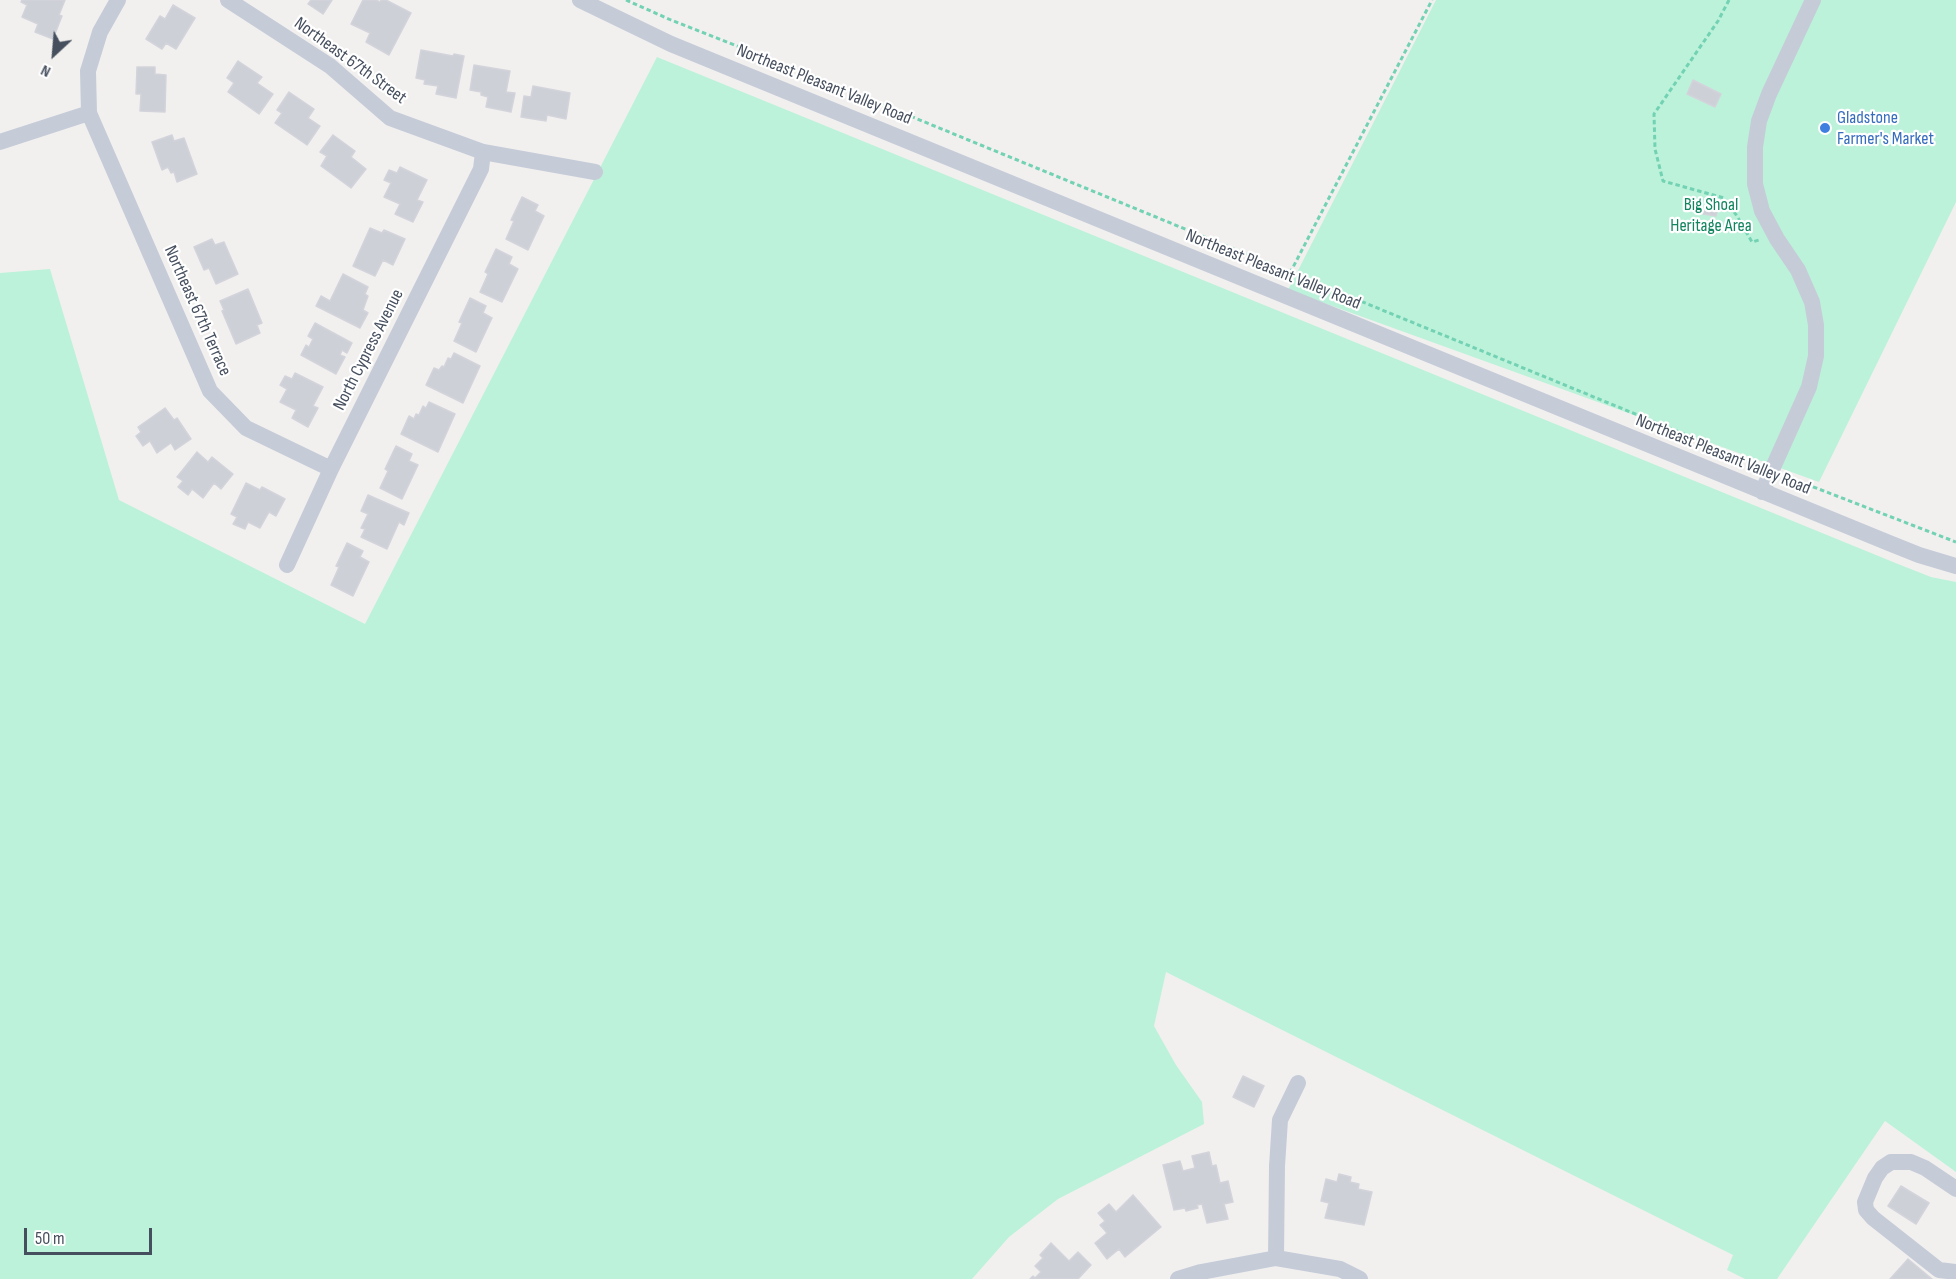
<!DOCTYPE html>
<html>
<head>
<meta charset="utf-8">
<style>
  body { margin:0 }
  #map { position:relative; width:1956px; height:1279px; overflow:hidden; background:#f2f0ef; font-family:"Sofia Sans Condensed",sans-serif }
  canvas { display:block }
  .north { position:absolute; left:24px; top:24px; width:60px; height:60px; -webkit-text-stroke:4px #fff; paint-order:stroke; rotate:206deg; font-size:16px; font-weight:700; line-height:24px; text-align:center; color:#464f5e }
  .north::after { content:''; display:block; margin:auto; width:21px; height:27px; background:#464f5e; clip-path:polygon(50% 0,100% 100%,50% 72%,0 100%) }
  .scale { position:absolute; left:24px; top:1228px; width:128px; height:27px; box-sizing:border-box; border:3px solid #464f5e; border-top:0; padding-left:8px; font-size:18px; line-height:21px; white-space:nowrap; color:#464f5e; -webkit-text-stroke:4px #fff; paint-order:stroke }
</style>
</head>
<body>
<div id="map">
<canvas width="1956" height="1279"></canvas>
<div class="north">N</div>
<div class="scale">50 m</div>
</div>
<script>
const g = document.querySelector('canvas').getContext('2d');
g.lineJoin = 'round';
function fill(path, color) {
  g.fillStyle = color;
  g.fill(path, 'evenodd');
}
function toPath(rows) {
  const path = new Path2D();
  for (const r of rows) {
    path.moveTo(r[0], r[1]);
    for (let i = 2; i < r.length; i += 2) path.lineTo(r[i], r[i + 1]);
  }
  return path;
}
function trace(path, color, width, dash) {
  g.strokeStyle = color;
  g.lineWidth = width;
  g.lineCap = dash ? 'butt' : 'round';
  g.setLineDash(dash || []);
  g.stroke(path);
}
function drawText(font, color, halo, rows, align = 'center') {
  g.font = font + ' "Sofia Sans Condensed",sans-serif';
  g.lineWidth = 4.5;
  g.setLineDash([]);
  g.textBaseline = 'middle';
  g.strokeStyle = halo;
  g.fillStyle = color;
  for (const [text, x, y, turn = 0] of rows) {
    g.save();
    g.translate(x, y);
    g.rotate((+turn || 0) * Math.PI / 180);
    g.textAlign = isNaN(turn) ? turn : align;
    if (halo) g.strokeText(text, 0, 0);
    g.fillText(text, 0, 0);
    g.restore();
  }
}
const green = toPath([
  [1436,0,1956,0,1956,202,1819,482,1288,290],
  [657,57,1898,564,1931,577,1956,582,1956,1172,1885,1121,1777,1279,1745,1279,1727,1270,1733,1255,1166,972,1154,1026,1176,1065,1202,1102,1204,1124,1058,1199,1009,1237,972,1279,0,1279,0,273,50,269,119,500,365,624]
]);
const building = toPath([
  [22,0,65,0,59,15,62,16,53,39,35,32,38,24,22,17,27,5,21,2,22,0],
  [311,0,332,0,323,14,308,4,311,0],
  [363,0,376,0,380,2,381,0,386,0,411,13,389,55,366,42,370,33,351,24,363,0],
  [173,5,195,18,176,49,166,43,162,49,146,39,160,16,165,19,173,5],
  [421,50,453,56,454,54,464,56,456,98,436,94,438,86,424,84,425,80,416,78,421,50],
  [238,61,262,77,257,83,273,94,259,114,228,92,234,83,227,78,238,61],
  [474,65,510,71,506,92,515,93,511,112,486,107,488,97,481,95,481,92,470,90,474,65],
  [137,67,155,67,155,74,166,75,165,112,140,111,141,94,136,94,137,67],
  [1693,80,1721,94,1715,107,1687,94,1693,80],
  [533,86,570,93,566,119,547,115,546,121,521,117,524,96,531,97,533,86],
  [289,92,314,109,308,118,320,126,307,145,275,123,282,113,277,110,289,92],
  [172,135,174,141,184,138,197,174,177,182,174,172,171,173,168,167,162,170,152,142,172,135],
  [333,135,355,151,351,157,366,169,351,188,321,166,327,156,320,152,333,135],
  [400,167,427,180,417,200,423,202,413,222,395,214,400,204,384,197,391,183,384,180,389,170,397,173,400,167],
  [522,197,538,205,535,211,544,216,528,250,506,239,514,221,511,220,522,197],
  [1705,206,1718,207,1716,216,1703,214,1705,206],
  [370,228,382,233,384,230,405,239,393,265,383,260,375,276,353,266,370,228],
  [212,239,215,245,224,242,238,274,216,284,209,268,204,270,194,247,212,239],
  [496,249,512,257,509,264,518,269,502,302,480,292,488,274,485,272,496,249],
  [343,274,368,287,365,294,368,296,363,310,368,313,360,328,316,306,321,296,330,301,343,274],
  [248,289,262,323,257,325,260,333,236,344,222,311,224,310,220,301,248,289],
  [470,298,486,306,483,313,492,318,476,352,454,341,462,323,459,322,470,298],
  [315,323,352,343,347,353,342,350,340,355,345,357,336,374,301,355,306,345,309,347,313,339,308,336,315,323],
  [454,353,480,366,463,403,426,385,434,368,439,370,442,366,444,367,448,358,451,359,454,353],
  [295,373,323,387,313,406,318,408,308,427,292,418,296,410,280,402,287,389,280,385,285,376,292,379,295,373],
  [429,402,455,414,438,452,401,434,409,416,414,419,416,414,419,415,423,406,426,408,429,402],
  [165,408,174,420,177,418,191,439,175,450,171,443,157,453,150,441,143,446,136,436,141,432,138,427,165,408],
  [396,446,412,454,409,461,418,465,402,499,380,488,388,471,385,469,396,446],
  [197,452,208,462,212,457,233,474,221,489,214,483,203,498,192,489,188,495,178,487,183,481,177,477,197,452],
  [246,483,260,490,262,487,285,499,276,516,269,512,260,528,248,522,245,529,233,524,237,517,231,514,246,483],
  [368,495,409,513,404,525,399,522,387,549,361,537,365,529,361,528,368,514,361,511,368,495],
  [347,543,363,551,360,557,369,562,353,596,331,585,339,567,336,566,347,543],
  [1243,1076,1264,1086,1254,1107,1233,1097,1243,1076],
  [1209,1152,1212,1166,1216,1165,1220,1183,1228,1181,1233,1202,1224,1204,1228,1219,1207,1223,1202,1204,1197,1205,1198,1208,1186,1211,1185,1208,1174,1210,1163,1165,1180,1161,1183,1171,1195,1168,1192,1156,1209,1152],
  [1339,1174,1351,1177,1350,1182,1359,1184,1358,1189,1372,1192,1364,1225,1325,1218,1329,1203,1321,1201,1326,1179,1337,1182,1339,1174],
  [1901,1186,1929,1203,1916,1224,1888,1206,1901,1186],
  [1133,1195,1161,1227,1125,1257,1119,1249,1107,1259,1095,1243,1107,1233,1100,1225,1105,1221,1098,1213,1109,1204,1116,1212,1133,1195],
  [1051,1243,1069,1261,1078,1252,1091,1265,1078,1279,1030,1279,1033,1276,1035,1278,1041,1272,1035,1266,1043,1258,1040,1255,1051,1243],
  [1908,1259,1932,1279,1890,1279,1908,1259]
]);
const path = toPath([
  [626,0,671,20,803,72,1757,464],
  [1729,0,1718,21,1654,114,1655,149,1663,181,1724,198,1737,216,1752,242,1759,240],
  [1290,273,1432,0],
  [1785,476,1956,542]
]);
const minor = toPath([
  [118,0,100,32,88,71,89,113,210,391,246,428,331,469],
  [228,0,330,66,390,118,483,152,595,172],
  [580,0,671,44,1889,543,1919,555,1956,566],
  [0,142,89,113],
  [1762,492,1809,387,1816,356,1816,325,1812,302,1798,270,1777,239,1762,211,1755,184,1755,147,1759,121,1769,94,1813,0],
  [287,565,331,469,481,169,483,152],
  [1956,1189,1925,1168,1911,1162,1891,1162,1882,1168,1875,1178,1865,1202,1866,1210,1873,1218,1939,1270,1956,1272],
  [1276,1258,1340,1269,1360,1279],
  [1178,1279,1201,1272,1276,1258,1277,1166,1280,1120,1298,1083]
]);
const markers = [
  [1825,128,6,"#3f7fe0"]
];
const streetNames = [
  ["Northeast 67th Street",350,61,36],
  ["Northeast Pleasant Valley Road",824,85,22],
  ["Northeast Pleasant Valley Road",1273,270,22],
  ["Northeast 67th Terrace",197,311,66],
  ["North Cypress Avenue",369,350,-63],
  ["Northeast Pleasant Valley Road",1723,455,22]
];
const shopNames = [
  ["Gladstone",1837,118],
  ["Farmer's Market",1837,139]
];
const parkNames = [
  ["Big Shoal",1711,205],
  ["Heritage Area",1711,226]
];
fill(green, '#bcf2da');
fill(building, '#ced0d7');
trace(building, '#d3d4db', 1.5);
trace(path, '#72d2b3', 3, [4.5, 3]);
trace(minor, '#c5ccd8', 16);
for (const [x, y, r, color] of markers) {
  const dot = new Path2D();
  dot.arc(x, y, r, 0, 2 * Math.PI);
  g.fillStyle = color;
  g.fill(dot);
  trace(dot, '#fff', 2);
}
drawText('18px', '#464f5e', '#fff', streetNames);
drawText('18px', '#366cbe', '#fff', shopNames, 'left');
drawText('18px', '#12845f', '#fff', parkNames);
</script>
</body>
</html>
